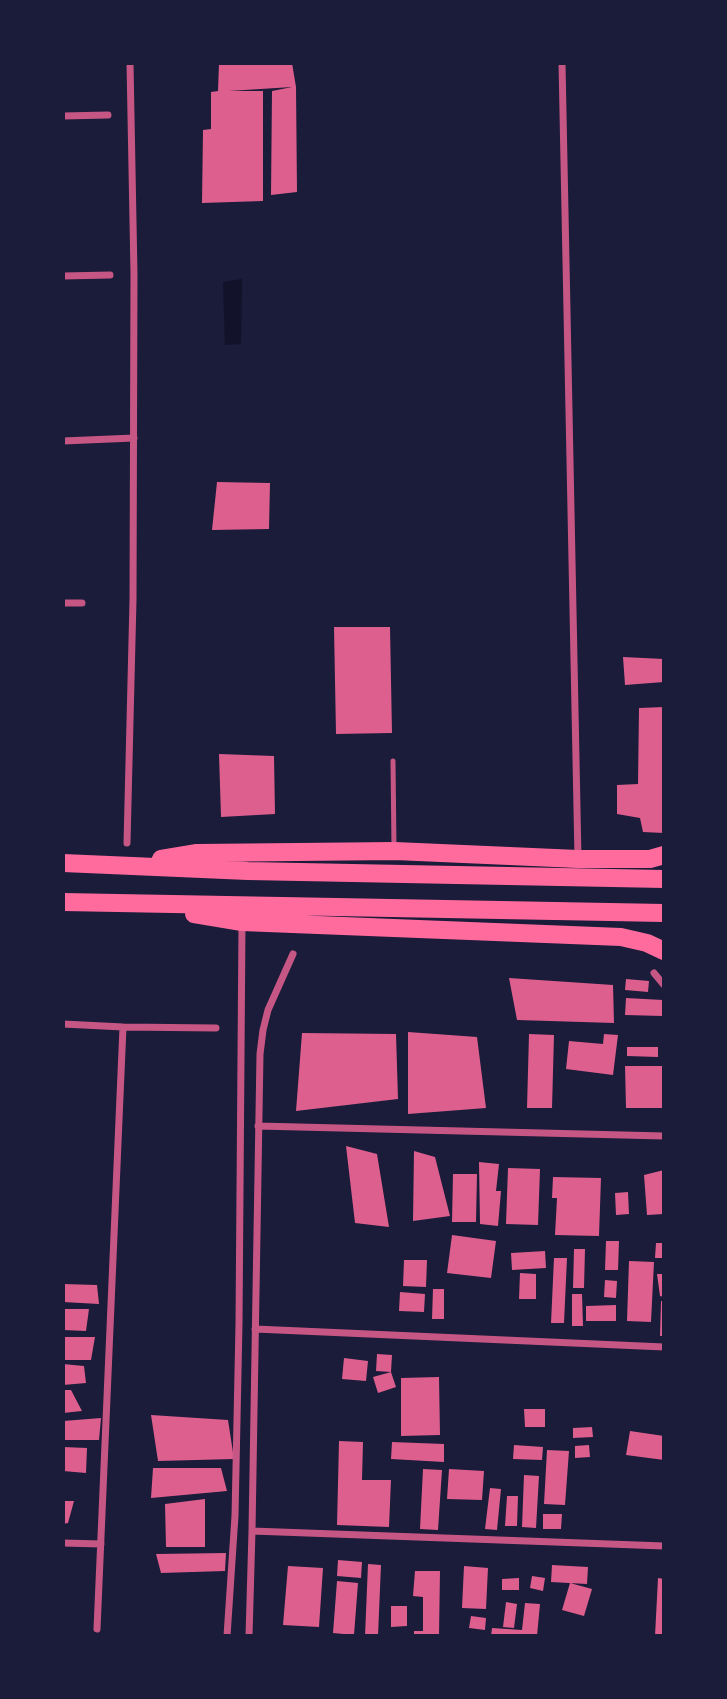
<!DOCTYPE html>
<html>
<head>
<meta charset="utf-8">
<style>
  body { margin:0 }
  #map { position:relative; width:727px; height:1699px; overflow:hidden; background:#1b1b3a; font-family:Overpass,sans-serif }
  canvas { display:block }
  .frame { position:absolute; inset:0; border:65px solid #1b1b3a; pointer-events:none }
</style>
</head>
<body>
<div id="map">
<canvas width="727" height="1699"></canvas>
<div class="frame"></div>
</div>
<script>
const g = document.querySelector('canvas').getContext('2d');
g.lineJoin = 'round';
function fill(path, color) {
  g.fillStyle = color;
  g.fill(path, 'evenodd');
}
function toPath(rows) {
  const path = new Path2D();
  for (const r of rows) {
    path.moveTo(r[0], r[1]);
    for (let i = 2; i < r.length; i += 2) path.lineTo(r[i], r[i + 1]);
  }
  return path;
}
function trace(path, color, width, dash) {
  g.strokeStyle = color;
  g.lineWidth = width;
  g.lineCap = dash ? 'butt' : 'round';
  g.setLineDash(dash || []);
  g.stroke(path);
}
const water = toPath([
  [242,279,241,344,225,345,223,282]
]);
const building = toPath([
  [219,63,292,63,296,87,297,192,271,195,272,91,292,87,229,91,263,91,263,201,202,203,203,130,211,129,211,92,218,91],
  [217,482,270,483,269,529,212,530],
  [334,627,390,627,392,733,336,734],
  [623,657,664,659,664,682,625,685],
  [664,707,664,833,643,832,640,818,617,814,617,785,638,784,639,708],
  [219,754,274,756,275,814,221,817],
  [509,978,613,985,614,1023,517,1020],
  [626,979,649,981,648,992,625,990],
  [626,998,663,1000,662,1016,625,1015],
  [408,1032,477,1037,486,1108,408,1114],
  [302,1033,396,1034,398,1099,296,1111],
  [529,1034,554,1035,552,1108,527,1108],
  [604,1034,618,1035,613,1075,566,1069,569,1041,603,1044],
  [627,1047,658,1047,658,1057,627,1056],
  [625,1066,662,1066,663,1108,626,1108],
  [346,1146,377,1154,389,1227,355,1223],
  [414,1151,435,1157,450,1216,413,1221],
  [479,1162,499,1164,496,1191,501,1191,498,1226,480,1224],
  [508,1168,540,1169,538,1225,506,1224],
  [664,1170,664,1214,647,1215,644,1175],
  [453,1174,477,1174,476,1222,452,1222],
  [553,1177,601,1178,599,1236,555,1235,557,1198,552,1198],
  [628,1192,629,1214,616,1215,615,1193],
  [452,1235,496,1241,491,1278,447,1273],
  [606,1241,619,1241,618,1270,605,1270],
  [656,1243,664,1243,664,1258,655,1258],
  [574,1249,585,1249,584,1288,573,1288],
  [545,1251,546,1268,512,1270,511,1253],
  [554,1258,567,1258,564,1323,551,1323],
  [404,1260,427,1260,426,1287,403,1286],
  [629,1261,654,1262,651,1322,627,1321],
  [520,1273,536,1274,536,1299,519,1299],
  [657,1274,664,1274,664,1297,660,1296],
  [605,1280,617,1281,616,1298,604,1297],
  [63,1284,97,1285,99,1304,63,1302],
  [433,1289,444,1289,444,1319,432,1319],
  [400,1292,425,1294,424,1312,399,1311],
  [572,1294,582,1294,583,1326,572,1326],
  [661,1301,664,1301,664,1336,660,1336],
  [616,1305,616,1321,586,1321,586,1306],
  [63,1309,89,1309,86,1331,63,1330],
  [63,1337,95,1337,91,1360,63,1360],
  [377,1354,392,1355,391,1372,376,1371],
  [344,1358,368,1361,366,1381,342,1379],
  [63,1364,84,1366,86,1383,63,1385],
  [391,1372,396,1387,378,1393,373,1377],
  [439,1377,440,1435,401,1436,401,1378],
  [63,1390,71,1390,82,1411,63,1413],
  [524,1409,545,1409,545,1427,525,1427],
  [151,1415,228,1420,234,1459,158,1461],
  [101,1418,99,1440,63,1440,63,1421],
  [592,1427,593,1437,573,1438,573,1428],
  [630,1431,664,1436,664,1460,626,1455],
  [339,1441,363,1442,362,1480,391,1480,389,1527,337,1525],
  [392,1442,444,1444,444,1462,391,1459],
  [514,1445,543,1447,542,1460,513,1459],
  [589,1445,590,1457,575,1458,575,1446],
  [63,1447,87,1448,86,1473,63,1471],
  [547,1450,569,1451,565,1505,544,1504],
  [153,1468,221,1468,227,1491,151,1498],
  [423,1469,442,1470,438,1530,420,1529],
  [449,1469,484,1471,482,1500,447,1499],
  [524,1475,539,1476,536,1528,522,1527],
  [490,1488,501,1489,497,1530,485,1529],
  [507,1496,518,1496,517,1526,505,1526],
  [205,1499,205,1547,166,1547,165,1504],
  [63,1501,74,1501,68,1523,63,1524],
  [543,1514,562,1514,561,1529,543,1529],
  [226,1553,225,1571,161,1573,156,1554],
  [338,1560,362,1562,361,1578,337,1576],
  [368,1564,381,1565,378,1636,365,1636],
  [552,1565,588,1567,587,1584,551,1582],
  [288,1566,323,1568,319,1627,283,1625],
  [464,1566,488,1568,486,1609,462,1608],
  [415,1571,440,1571,439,1636,414,1636,414,1631,423,1631,423,1597,413,1596],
  [532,1576,545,1578,543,1591,530,1588],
  [519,1578,519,1590,502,1590,502,1579],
  [658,1578,664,1579,664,1636,655,1636],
  [337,1581,358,1583,354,1635,333,1633],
  [570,1583,592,1589,584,1616,562,1610],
  [506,1602,517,1604,514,1628,503,1627],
  [525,1603,540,1604,537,1636,491,1636,492,1628,522,1630],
  [391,1606,407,1606,407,1626,391,1627],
  [471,1616,486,1618,485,1630,469,1628]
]);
const service = toPath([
  [393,761,394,848]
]);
const minor = toPath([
  [562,63,578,858],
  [63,116,108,115],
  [63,276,110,275],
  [63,441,134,438],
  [63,603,82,603],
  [127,843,133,600,134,274,130,63],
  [654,973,664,985],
  [63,1024,123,1027,216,1028],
  [258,1126,664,1136],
  [255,1329,664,1347],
  [252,1531,664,1546],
  [63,1543,101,1544],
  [97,1629,123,1027],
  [227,1636,235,1516,239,1324,242,923],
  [249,1636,252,1531,260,1054,263,1030,268,1010,293,954]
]);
const primary = toPath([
  [161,859,197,853,395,851,578,859,650,859,664,855],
  [63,863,248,871,664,879],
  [63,902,664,913],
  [194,914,242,922,621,937,647,943,664,951]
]);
fill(water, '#12122b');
fill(building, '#dd5f8e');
trace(service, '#c65784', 5);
trace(minor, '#c65784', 7);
trace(primary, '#ff6b9d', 18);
</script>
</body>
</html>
